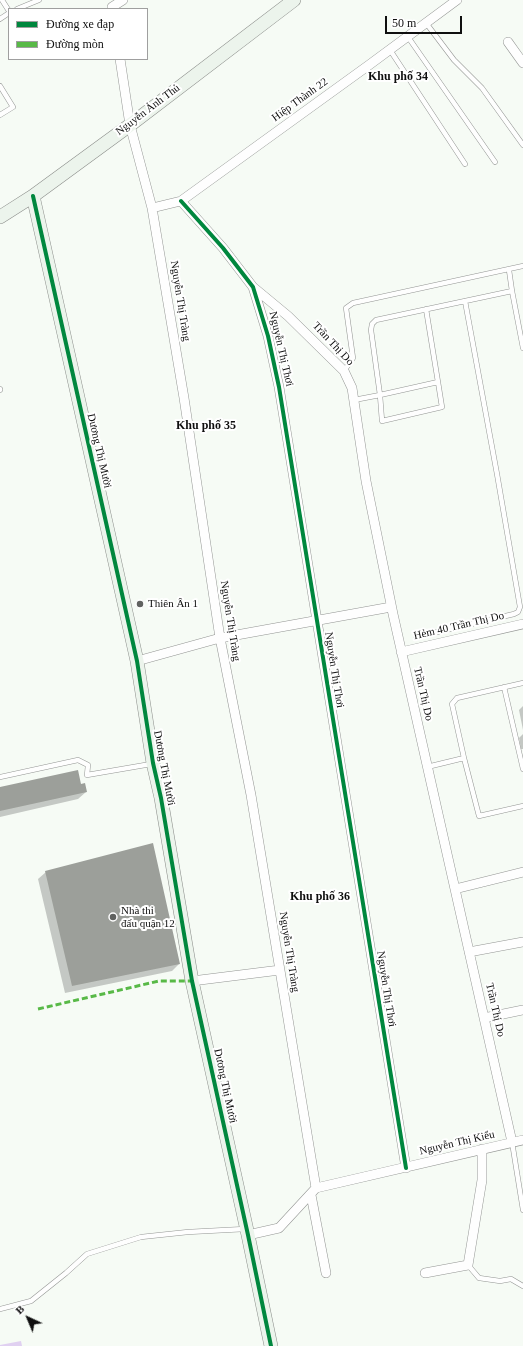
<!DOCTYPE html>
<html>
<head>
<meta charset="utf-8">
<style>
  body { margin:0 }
  #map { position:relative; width:523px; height:1346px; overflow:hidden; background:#f6fbf5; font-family:Georgia,serif }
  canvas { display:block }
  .legend { position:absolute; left:8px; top:8px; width:140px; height:52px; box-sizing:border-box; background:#fff; border:1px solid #9f9f9f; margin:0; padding:5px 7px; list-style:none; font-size:12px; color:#0f0f0f }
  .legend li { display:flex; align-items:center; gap:8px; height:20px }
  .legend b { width:20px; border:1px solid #9f9f9f }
  .north { position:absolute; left:8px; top:1298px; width:40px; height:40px; -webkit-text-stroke:3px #fff; paint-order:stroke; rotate:316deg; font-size:11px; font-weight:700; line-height:16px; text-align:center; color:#0f0f0f }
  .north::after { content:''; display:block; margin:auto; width:14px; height:18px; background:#0f0f0f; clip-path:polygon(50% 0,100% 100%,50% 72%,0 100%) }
  .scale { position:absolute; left:385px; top:16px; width:77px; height:18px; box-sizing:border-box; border:2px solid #0f0f0f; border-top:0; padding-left:5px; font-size:12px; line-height:14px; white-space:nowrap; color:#0f0f0f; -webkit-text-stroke:3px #fff; paint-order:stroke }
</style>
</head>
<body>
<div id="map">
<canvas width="523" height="1346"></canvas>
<ul class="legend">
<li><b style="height:5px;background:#00873e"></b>Đường xe đạp</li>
<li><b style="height:5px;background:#58b947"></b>Đường mòn</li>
</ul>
<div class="north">B</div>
<div class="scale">50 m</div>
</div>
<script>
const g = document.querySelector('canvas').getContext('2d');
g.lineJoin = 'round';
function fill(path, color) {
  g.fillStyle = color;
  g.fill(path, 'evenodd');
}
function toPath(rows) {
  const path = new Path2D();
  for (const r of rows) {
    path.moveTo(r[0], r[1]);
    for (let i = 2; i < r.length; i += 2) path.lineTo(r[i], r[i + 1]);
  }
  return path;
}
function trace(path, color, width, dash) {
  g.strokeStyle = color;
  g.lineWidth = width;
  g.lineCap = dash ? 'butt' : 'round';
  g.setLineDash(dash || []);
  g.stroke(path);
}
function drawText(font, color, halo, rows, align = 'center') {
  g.font = font + ' Georgia,serif';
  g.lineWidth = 4;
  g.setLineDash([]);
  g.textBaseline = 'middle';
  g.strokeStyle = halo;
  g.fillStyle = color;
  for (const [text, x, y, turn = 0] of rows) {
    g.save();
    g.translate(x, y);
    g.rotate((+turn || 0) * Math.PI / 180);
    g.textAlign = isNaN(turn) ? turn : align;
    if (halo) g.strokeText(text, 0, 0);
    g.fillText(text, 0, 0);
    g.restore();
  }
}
const water = toPath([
  [21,1341,22,1346,0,1346,0,1345]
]);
const shadow = toPath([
  [523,706,523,730,519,710],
  [523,734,523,749,521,749,519,738],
  [80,785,86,792,78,799,0,817,0,788],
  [46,872,179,964,172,971,65,993,38,879]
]);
const building = toPath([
  [78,770,81,784,85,783,87,792,0,811,0,787],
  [153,843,180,964,72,986,45,871]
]);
const lane = toPath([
  [2,0,9,11],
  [17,9,39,0],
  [0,19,9,13],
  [426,23,454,60,482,88,523,145],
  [408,37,495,162],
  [390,50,465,164],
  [0,86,13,107,0,115],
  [509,270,512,291],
  [426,309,438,382,442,407,382,421,380,395,438,382],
  [344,371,353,358,346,308,353,303,523,266],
  [0,390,0,389],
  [354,400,380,395,371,330,372,324,376,320,512,291,523,348],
  [416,637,514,614,518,612,520,607,497,474,465,301],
  [504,687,523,769],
  [464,758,479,816,523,806],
  [427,767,464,758,452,704,457,698,523,683],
  [0,777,78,760,88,765,87,775,151,764],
  [512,1142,523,1210],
  [468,1265,479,1278,500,1281,511,1279,523,1286],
  [0,1309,31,1301,66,1273,87,1254,141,1237,188,1232,245,1229]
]);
const street = toPath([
  [112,7,123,0],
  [508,42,523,63],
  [120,59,130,125,152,208,184,398,220,638,251,795,316,1188],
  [181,201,223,248,253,287,268,336,279,387,406,1168],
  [152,208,181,201,369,65,457,0],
  [253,287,288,316,344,371,352,388,366,481,393,614,512,1142],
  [401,652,523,624],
  [137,661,220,638,391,607],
  [455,889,523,872],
  [469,952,523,942],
  [192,981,280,970],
  [484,1018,523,1010],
  [311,1195,326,1273],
  [248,1235,279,1228,316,1188,523,1140],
  [425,1273,468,1265,482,1180,482,1149]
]);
const secondary = toPath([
  [33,196,137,661,153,763,161,798,192,981,248,1235,271,1346],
  [0,217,33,196,130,125,294,0]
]);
const quiet = toPath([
  [38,1009,159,981,192,981]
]);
const cycleway = toPath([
  [33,196,137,661,153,763,161,798,192,981,248,1235,271,1346],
  [181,201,223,248,253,287,268,336,279,387,406,1168]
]);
const markers = [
  [140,604,4,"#606260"],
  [113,917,4,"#606260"]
];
const streetNames = [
  ["Hiệp Thành 22",300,100,-36],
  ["Nguyễn Ảnh Thủ",148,110,-37],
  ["Nguyễn Thị Tràng",180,301,81],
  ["Trần Thị Do",333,344,47],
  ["Nguyễn Thị Thơi",281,349,77],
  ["Dương Thị Mười",99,451,77],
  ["Nguyễn Thị Tràng",230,621,81],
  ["Hẻm 40 Trần Thị Do",459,626,-13],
  ["Nguyễn Thị Thơi",334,670,81],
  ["Trần Thị Do",423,694,77],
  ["Dương Thị Mười",164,768,79],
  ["Nguyễn Thị Tràng",289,952,81],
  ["Nguyễn Thị Thơi",386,989,81],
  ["Trần Thị Do",495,1010,77],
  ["Dương Thị Mười",225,1086,78],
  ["Nguyễn Thị Kiểu",457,1143,-13]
];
const poiNames = [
  ["Thiên Ân 1",148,604],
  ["Nhà thi",121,911],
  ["đấu quận 12",121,924]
];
const neighbourhoodNames = [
  ["Khu phố 34",398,77],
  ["Khu phố 35",206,426],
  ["Khu phố 36",320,897]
];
fill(water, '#e0d0f1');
fill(shadow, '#0003');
fill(building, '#9c9f9a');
trace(lane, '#939593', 5.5);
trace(street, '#939593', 10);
trace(secondary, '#8a8c89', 14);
trace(lane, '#fefefe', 4.5);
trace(street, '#fefefe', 9);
trace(secondary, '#ecf4ec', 13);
trace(quiet, '#58b947', 3, [6, 3]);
trace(cycleway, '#00873e', 4);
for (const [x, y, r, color] of markers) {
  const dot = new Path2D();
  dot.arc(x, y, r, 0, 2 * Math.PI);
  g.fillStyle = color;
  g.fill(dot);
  trace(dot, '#fff', 1.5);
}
drawText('11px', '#0f0f0f', '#fff', streetNames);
drawText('11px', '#0f0f0f', '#fff', poiNames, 'left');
drawText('bold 12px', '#0f0f0f', '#fff', neighbourhoodNames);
</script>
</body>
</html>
